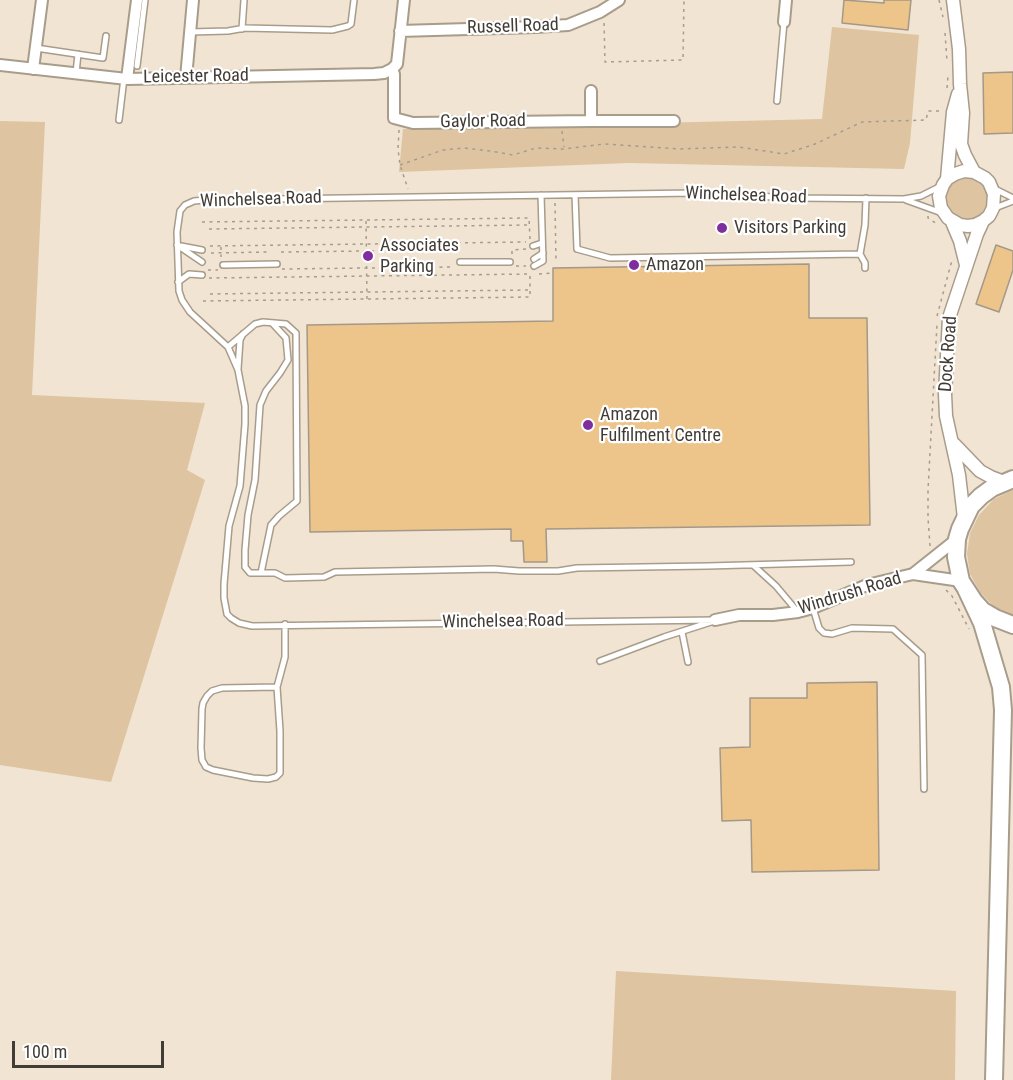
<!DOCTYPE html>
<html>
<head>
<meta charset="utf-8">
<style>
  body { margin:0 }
  #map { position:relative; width:1013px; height:1080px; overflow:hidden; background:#f1e4d2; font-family:"Roboto Condensed",sans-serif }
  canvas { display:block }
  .scale { position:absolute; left:12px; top:1041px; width:152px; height:27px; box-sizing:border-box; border:3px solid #413c35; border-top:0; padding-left:8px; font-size:18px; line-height:21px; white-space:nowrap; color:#413c35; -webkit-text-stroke:4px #fff; paint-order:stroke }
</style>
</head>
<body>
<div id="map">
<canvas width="1013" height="1080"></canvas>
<div class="scale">100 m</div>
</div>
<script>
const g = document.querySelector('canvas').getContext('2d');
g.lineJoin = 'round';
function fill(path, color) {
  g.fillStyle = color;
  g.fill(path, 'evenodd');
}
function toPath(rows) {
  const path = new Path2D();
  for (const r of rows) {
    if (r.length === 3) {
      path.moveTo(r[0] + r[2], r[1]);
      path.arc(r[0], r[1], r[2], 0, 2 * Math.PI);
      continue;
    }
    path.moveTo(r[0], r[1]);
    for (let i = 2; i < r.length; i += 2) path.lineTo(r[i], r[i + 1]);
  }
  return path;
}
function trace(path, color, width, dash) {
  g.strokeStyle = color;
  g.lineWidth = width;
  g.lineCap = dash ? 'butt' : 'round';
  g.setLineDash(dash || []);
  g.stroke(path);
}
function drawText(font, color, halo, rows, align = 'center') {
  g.font = font + ' "Roboto Condensed",sans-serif';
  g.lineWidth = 4.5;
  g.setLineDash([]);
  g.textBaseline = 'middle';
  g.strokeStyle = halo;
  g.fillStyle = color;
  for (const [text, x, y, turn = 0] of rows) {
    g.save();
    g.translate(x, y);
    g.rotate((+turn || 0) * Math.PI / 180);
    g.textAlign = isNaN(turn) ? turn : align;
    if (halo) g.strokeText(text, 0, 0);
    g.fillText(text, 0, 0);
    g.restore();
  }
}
const green = toPath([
  [832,27,919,35,910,143,904,169,629,163,399,172,403,129,822,119],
  [0,121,45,122,32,395,205,403,187,470,205,480,111,782,0,765],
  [967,198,21],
  [1013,490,1013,617,994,607,980,592,970,574,967,554,970,533,979,515,994,499],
  [616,971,956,991,955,1080,611,1080]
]);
const building = toPath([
  [844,0,884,3,884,0,911,0,908,30,842,23,844,0],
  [1013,72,1013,133,984,134,983,73,1013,72],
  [996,245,1013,251,1013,270,999,312,976,304,996,245],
  [809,264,809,318,867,318,870,525,546,529,547,562,524,562,523,541,511,541,511,529,310,532,307,325,553,321,553,268,809,264],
  [877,682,879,870,752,872,751,820,722,821,720,748,750,747,750,698,807,698,807,683,877,682]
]);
const path = toPath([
  [939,0,943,17],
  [604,23,605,62,683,60,684,0],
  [945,33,947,61],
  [947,88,948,75],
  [399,130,398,149,400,165,408,189],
  [562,131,564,147],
  [400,165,443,150,464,148,490,151,513,155,536,148,564,149,604,144,679,149,739,147,784,154,815,144,862,122,926,120,928,111,942,111],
  [555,203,556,262],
  [928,216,928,218,937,224],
  [366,221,367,299],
  [202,222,529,218,530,240],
  [209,229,528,225],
  [210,246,526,242],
  [221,247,221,257],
  [281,252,452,250],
  [211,253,270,252],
  [512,254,512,250,527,249],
  [516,266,526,266],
  [282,269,452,267],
  [208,270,218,270],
  [539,274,553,273],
  [209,278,531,274],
  [210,294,529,290],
  [203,301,530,297,530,274],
  [937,316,952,260],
  [930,546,928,518,928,490,937,324],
  [946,590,952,596,969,629]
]);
const service = toPath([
  [242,29,244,0],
  [190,32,228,31,245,28,332,30,348,26,351,24,354,0],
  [36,48,103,58,106,36],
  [137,66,145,0],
  [76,73,78,54],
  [777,101,784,22],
  [119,120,124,78],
  [993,188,1013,198],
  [575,195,577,249,610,258,860,254,865,225,866,198],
  [906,200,942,213],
  [995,208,1013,201],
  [177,245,202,262],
  [181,246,202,250],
  [533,246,542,243],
  [860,254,865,263,865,268],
  [534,259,543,253],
  [460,262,510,262],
  [223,265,277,264],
  [534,266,543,261,541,195],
  [178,282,189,274,202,275],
  [273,324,286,338,288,360,280,373,266,391,260,405,255,480,248,515,245,550,245,567,250,573,275,573,285,578,324,577,335,572,494,569,519,571,558,571,577,568,708,566,851,562],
  [228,347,255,324,263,322,286,324,296,333,297,501,279,516,271,525,261,573],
  [238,369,240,340,243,334],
  [753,565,776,586,797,611],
  [813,608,819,628,824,633,832,634,852,628,893,629,922,655,924,789],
  [715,620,252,626,239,623,231,618,227,614,224,598,224,584,229,526,240,486,245,424,245,406,238,370,228,347,190,312,182,300,179,291,177,232,180,211,185,205,194,201,205,200,695,193,794,198,904,199,921,196,941,186],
  [682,632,688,662],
  [600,661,664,637,711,622],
  [277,687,222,688,212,691,207,696,203,703,202,709,201,748,202,760,206,767,213,770,253,778,268,779,276,777,280,773,280,731,277,687,285,657,285,624]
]);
const minor = toPath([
  [784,22,786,0],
  [400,31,536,27,568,25,600,12,619,0],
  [0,65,127,79,374,74,384,73,392,69,397,64,404,0],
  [33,69,42,0],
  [392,69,394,74,394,118,413,123,591,121,591,91],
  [186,78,193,0],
  [127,79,137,0],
  [591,121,674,121],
  [913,574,957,539],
  [715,620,739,615,773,615,798,612,813,608,867,585,913,574,961,581]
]);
const tertiary = toPath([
  [953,0,959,49,960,84,963,113,961,144,965,155,974,172],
  [947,179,953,112,958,94],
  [952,222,960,241,966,265],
  [954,444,980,471,991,477,1004,482],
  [964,518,959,475,946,416,945,394,949,318,977,234,983,221,989,216,993,208,994,194,989,182,985,178,974,172,964,171,955,174,947,179,943,185,939,196,941,208,948,218,960,225,968,226,975,225,983,221]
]);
const trunk = toPath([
  [1013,479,992,488,981,496,971,506,960,529,957,539,956,557,961,581,974,601,983,611,995,618,1013,625],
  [966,589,982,623,1001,687,1003,710,994,1080]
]);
const markers = [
  [722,228,6,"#7f2e9e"],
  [368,256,6,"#7f2e9e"],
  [634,265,6,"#7f2e9e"],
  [588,425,6,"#7f2e9e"]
];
const streetNames = [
  ["Russell Road",513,27,-2],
  ["Leicester Road",196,77,-1],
  ["Gaylor Road",483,122,-1],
  ["Winchelsea Road",746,196,2],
  ["Winchelsea Road",261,200,-2],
  ["Dock Road",949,354,-86],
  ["Windrush Road",850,594,-17],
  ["Winchelsea Road",503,622,-1]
];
const poiNames = [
  ["Visitors Parking",734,228],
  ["Associates",380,246],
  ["Parking",380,267],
  ["Amazon",646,265],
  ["Amazon",600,415],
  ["Fulfilment Centre",600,436]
];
fill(green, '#dec4a0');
fill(building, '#edc48a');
trace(building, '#a49887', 1.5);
trace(service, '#a89c8b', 8);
trace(minor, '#a89c8b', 14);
trace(tertiary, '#a89c8b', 15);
trace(trunk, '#a89c8b', 20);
trace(path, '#a59c8f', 1.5, [3, 4.5]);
trace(service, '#fff', 5);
trace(minor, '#fff', 10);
trace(tertiary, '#fff', 12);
trace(trunk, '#fff', 16);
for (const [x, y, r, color] of markers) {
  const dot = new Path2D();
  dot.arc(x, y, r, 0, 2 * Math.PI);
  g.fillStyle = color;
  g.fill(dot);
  trace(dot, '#fff', 2);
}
drawText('18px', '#413c35', '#fff', streetNames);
drawText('18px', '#413c35', '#fff', poiNames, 'left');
</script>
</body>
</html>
